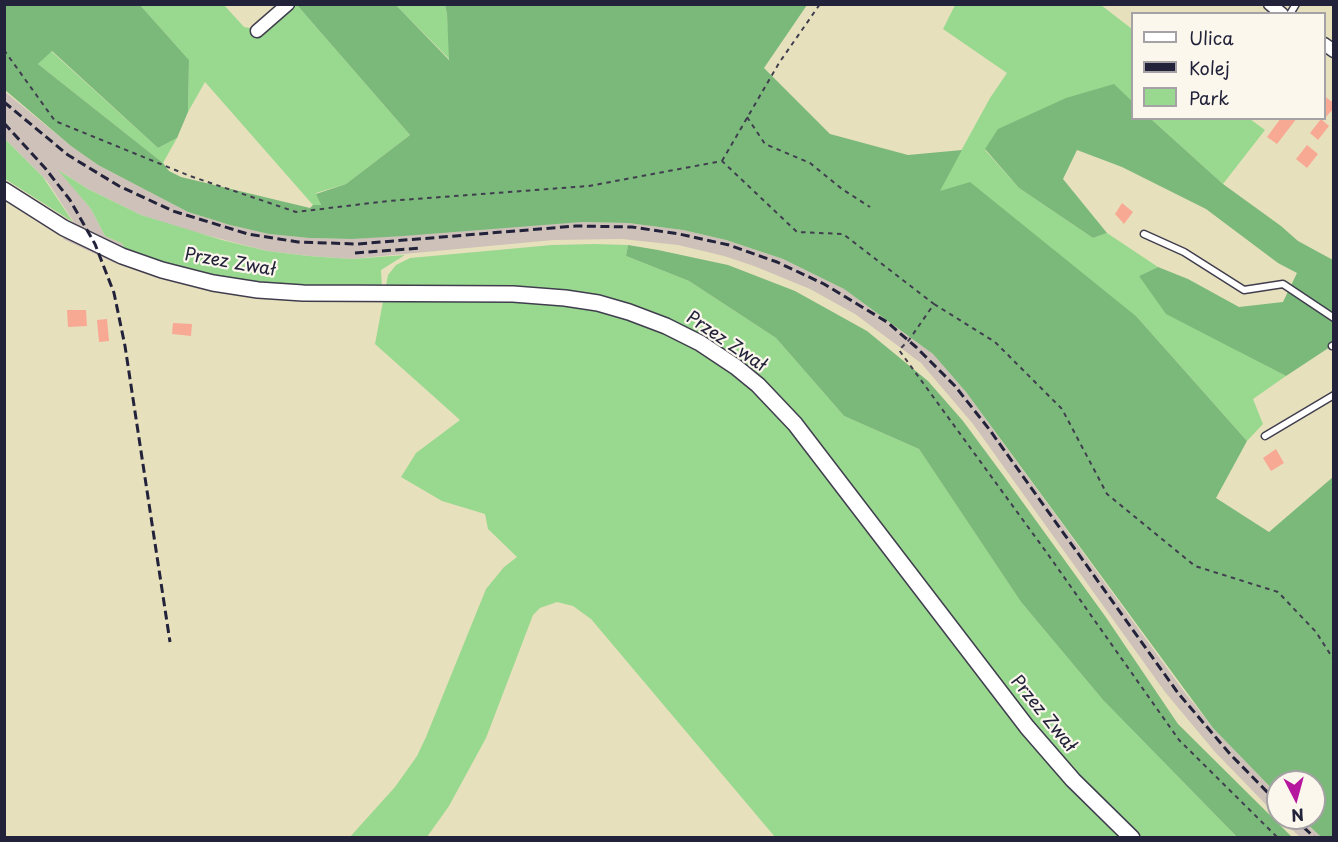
<!DOCTYPE html>
<html>
<head>
<meta charset="utf-8">
<style>
  body { margin:0 }
  #map { position:relative; width:1338px; height:842px; overflow:hidden; background:#e7e0bd; font-family:"Playpen Sans",sans-serif }
  canvas { display:block }
  .frame { position:absolute; inset:0; border:6px solid #22223b; pointer-events:none }
  .legend { position:absolute; left:1131px; top:12px; width:195px; height:108px; box-sizing:border-box; background:#fbf7ec; border:2px solid #a4a2a5; margin:0; padding:8px 10px; list-style:none; font-size:18px; color:#22223b }
  .legend li { display:flex; align-items:center; gap:12px; height:30px }
  .legend b { width:30px; border:2px solid #a4a2a5 }
  .north { position:absolute; left:1266px; top:770px; width:60px; height:60px; box-sizing:border-box; background:#fbf7ec; border:2px solid #a4a2a5; border-radius:50%; rotate:174deg; font-size:16px; font-weight:700; line-height:24px; text-align:center; color:#22223b }
  .north::after { content:''; display:block; margin:auto; width:21px; height:27px; background:#b5179e; clip-path:polygon(50% 0,100% 100%,50% 72%,0 100%) }
</style>
</head>
<body>
<div id="map">
<canvas width="1338" height="842"></canvas>
<div class="frame"></div>
<ul class="legend">
<li><b style="height:8px;background:#fff"></b>Ulica</li>
<li><b style="height:8px;background:#22223b"></b>Kolej</li>
<li><b style="height:16px;background:#99d98f"></b>Park</li>
</ul>
<div class="north">N</div>
</div>
<script>
const g = document.querySelector('canvas').getContext('2d');
g.lineJoin = 'round';
function fill(path, color) {
  g.fillStyle = color;
  g.fill(path, 'evenodd');
}
function toPath(rows) {
  const path = new Path2D();
  for (const r of rows) {
    path.moveTo(r[0], r[1]);
    for (let i = 2; i < r.length; i += 2) path.lineTo(r[i], r[i + 1]);
  }
  return path;
}
function trace(path, color, width, dash) {
  g.strokeStyle = color;
  g.lineWidth = width;
  g.lineCap = dash ? 'butt' : 'round';
  g.setLineDash(dash || []);
  g.stroke(path);
}
function drawText(font, color, halo, rows, align = 'center') {
  g.font = font + ' "Playpen Sans",sans-serif';
  g.lineWidth = 4.5;
  g.setLineDash([]);
  g.textBaseline = 'middle';
  g.strokeStyle = halo;
  g.fillStyle = color;
  for (const [text, x, y, turn = 0] of rows) {
    g.save();
    g.translate(x, y);
    g.rotate((+turn || 0) * Math.PI / 180);
    g.textAlign = isNaN(turn) ? turn : align;
    if (halo) g.strokeText(text, 0, 0);
    g.fillText(text, 0, 0);
    g.restore();
  }
}
const industrial = toPath([
  [4,91,71,146,98,165,188,212,230,225,269,234,309,238,352,239,530,224,582,222,628,223,683,230,726,240,783,259,844,289,933,354,966,392,1183,690,1213,728,1278,795,1278,817,1215,752,1165,692,973,424,921,363,855,314,810,289,754,266,724,256,678,245,622,239,553,240,351,259,309,256,267,251,183,229,141,215,88,189,60,171,91,209,105,236,123,244,117,264,63,239,73,221,47,181,5,139],
  [1279,818,1301,818,1321,837,1300,837]
]);
const green = toPath([
  [140,5,224,5,244,27,250,28,292,5,297,5,410,135,346,184,316,193,321,205,313,205,205,82,188,112,189,60],
  [396,5,445,5,447,14,450,60],
  [955,5,1101,5,1132,29,1132,101,1114,85,985,150,1019,188,1093,238,1107,233,1158,267,1139,276,1238,351,1286,376,1253,399,1263,424,1247,441,1137,317,939,191,990,98,1007,73,943,29],
  [51,51,158,148,177,138,163,163,38,64],
  [1151,119,1250,119,1265,130,1223,184],
  [5,139,43,177,73,222,5,179],
  [58,170,88,189,141,215,222,240,267,251,309,256,351,259,405,255,381,270,382,288,302,286,239,282,189,271,122,250,123,244,105,236,91,209],
  [594,244,628,245,626,256,689,281,776,338,844,416,919,449,1021,602,1103,700,1237,837,775,837,591,619,573,606,557,602,540,608,533,615,486,738,449,806,427,837,349,838,395,787,417,756,426,737,486,589,504,567,517,557,488,529,485,514,442,501,401,477,416,453,460,420,375,344,388,275,396,265,410,258,552,245]
]);
const forest = toPath([
  [5,4,140,5,189,60,188,112,177,138,158,148,52,51,38,64,163,163,169,171,181,177,310,208,313,205,321,205,316,194,346,184,410,135,297,5,396,5,449,60,447,14,445,5,807,5,764,68,830,134,908,155,962,150,940,191,970,182,1137,317,1247,441,1216,498,1269,532,1333,477,1333,837,1321,837,1301,818,1314,818,1314,782,1278,782,1278,795,1213,728,966,392,933,354,844,289,783,259,726,240,683,230,628,223,582,222,403,236,352,239,309,238,269,234,230,225,188,212,98,165,71,146,5,90],
  [1114,84,1132,101,1132,118,1151,119,1223,184,1281,226,1298,241,1333,260,1333,345,1286,376,1166,314,1139,276,1158,267,1188,279,1239,307,1283,302,1297,273,1278,263,1206,209,1122,167,1077,150,1063,179,1107,233,1093,238,1019,188,985,149,998,129,1066,98],
  [628,245,658,250,728,265,795,291,867,331,928,381,963,421,1003,475,1105,616,1178,724,1292,837,1237,837,1103,700,1021,602,919,449,844,416,776,338,689,281,626,256]
]);
const building = toPath([
  [1324,96,1334,103,1334,108,1324,119],
  [1281,118,1297,118,1277,144,1267,137],
  [1321,119,1329,126,1318,140,1310,133],
  [1307,145,1318,154,1307,168,1296,159],
  [1122,203,1133,212,1124,224,1115,214],
  [67,310,86,310,87,326,68,327],
  [107,319,109,341,99,342,97,320],
  [173,323,192,324,191,336,172,334],
  [1276,449,1284,463,1271,471,1263,458]
]);
const path = toPath([
  [4,50,55,121,190,176,296,212,388,201,589,186,722,161,797,232,843,234,934,304,909,340,899,350,1047,553,1179,740,1278,838],
  [747,117,765,144,810,163,842,189,870,207],
  [722,161,779,63,820,4],
  [934,304,995,342,1062,409,1107,494,1195,566,1278,592,1316,632,1334,660]
]);
const service = toPath([
  [1290,14,1296,4],
  [1144,234,1184,252,1244,290,1283,284,1334,318],
  [1332,346,1334,345],
  [1265,436,1334,395]
]);
const minor = toPath([
  [1270,4,1282,14],
  [257,31,288,4],
  [1324,44,1334,51]
]);
const tertiary = toPath([
  [4,190,64,228,122,256,162,270,213,283,258,290,303,293,513,294,565,298,598,303,629,312,666,326,700,343,736,367,758,385,795,424,1027,727,1073,780,1132,838]
]);
const rail = toPath([
  [4,102,68,155,119,186,173,211,248,234,298,242,357,244,576,226,632,227,679,234,729,245,777,262,824,284,887,322,916,347,955,386,989,429,1178,693,1230,754,1278,803],
  [4,123,45,168,70,200,95,244,114,293,125,346,170,642],
  [355,253,421,248],
  [1294,818,1315,838]
]);
const streetNames = [
  ["Przez Zwał",230,263,10],
  ["Przez Zwał",726,342,34],
  ["Przez Zwał",1043,714,51]
];
fill(industrial, '#cec1b9');
fill(green, '#99d98f');
fill(forest, '#7ab97a');
fill(building, '#f7a994');
trace(service, '#403e4e', 9);
trace(minor, '#403e4e', 15);
trace(tertiary, '#403e4e', 18);
trace(path, '#403e4e', 2, [4.5, 4.5]);
trace(service, '#fff', 6);
trace(minor, '#fff', 12);
trace(tertiary, '#fff', 15);
trace(rail, '#22223b', 3, [9, 4.5]);
drawText('18px', '#22223b', '#fbf7ec', streetNames);
</script>
</body>
</html>
